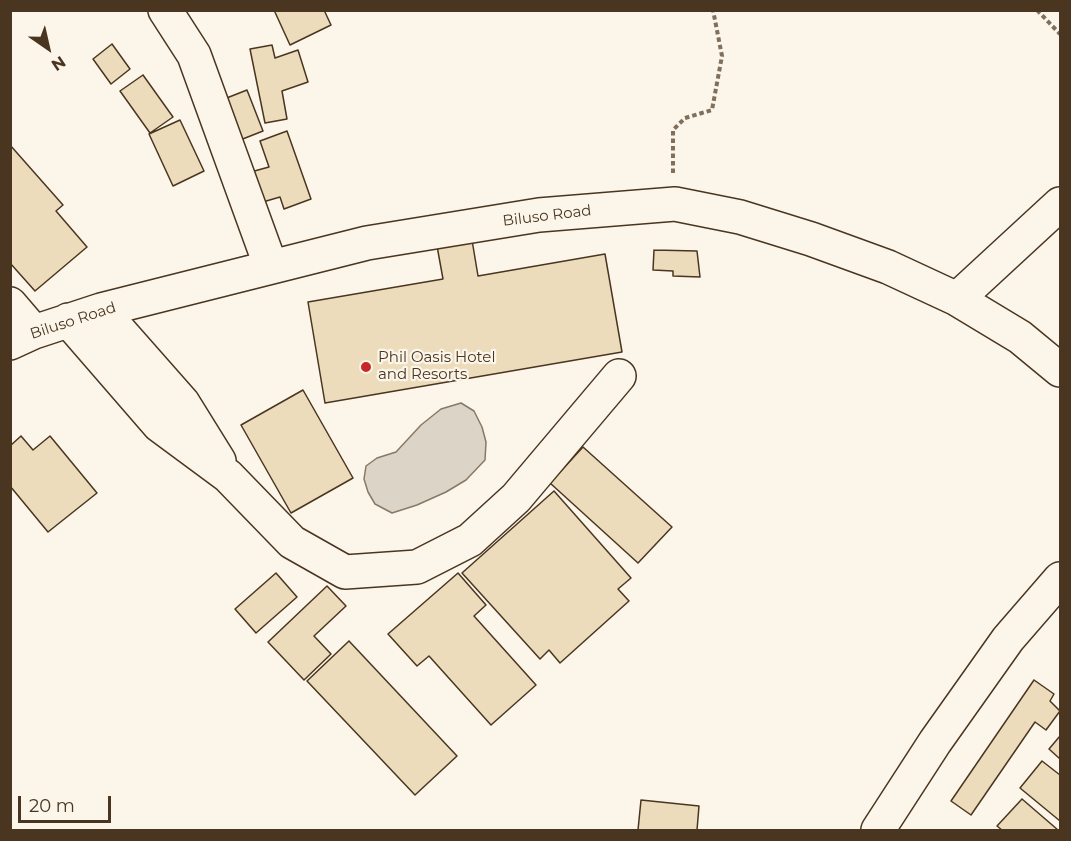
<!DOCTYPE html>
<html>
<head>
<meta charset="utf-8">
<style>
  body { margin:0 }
  #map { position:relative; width:1071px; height:841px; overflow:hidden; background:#fbf6e9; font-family:Montserrat,sans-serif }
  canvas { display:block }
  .frame { position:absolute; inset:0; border:12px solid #4a3520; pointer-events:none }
  .north { position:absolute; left:18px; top:18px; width:60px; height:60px; -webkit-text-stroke:4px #fbf6e9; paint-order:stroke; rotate:146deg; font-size:16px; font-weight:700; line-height:24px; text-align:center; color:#4a3520 }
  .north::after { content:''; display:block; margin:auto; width:21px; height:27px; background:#4a3520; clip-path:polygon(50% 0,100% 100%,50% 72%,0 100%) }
  .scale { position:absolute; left:18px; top:796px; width:93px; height:27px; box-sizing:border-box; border:3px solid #4a3520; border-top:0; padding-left:8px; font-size:18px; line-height:21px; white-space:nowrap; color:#4a3520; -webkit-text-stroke:4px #fbf6e9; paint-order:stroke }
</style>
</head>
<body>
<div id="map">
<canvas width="1071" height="841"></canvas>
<div class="frame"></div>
<div class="north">N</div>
<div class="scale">20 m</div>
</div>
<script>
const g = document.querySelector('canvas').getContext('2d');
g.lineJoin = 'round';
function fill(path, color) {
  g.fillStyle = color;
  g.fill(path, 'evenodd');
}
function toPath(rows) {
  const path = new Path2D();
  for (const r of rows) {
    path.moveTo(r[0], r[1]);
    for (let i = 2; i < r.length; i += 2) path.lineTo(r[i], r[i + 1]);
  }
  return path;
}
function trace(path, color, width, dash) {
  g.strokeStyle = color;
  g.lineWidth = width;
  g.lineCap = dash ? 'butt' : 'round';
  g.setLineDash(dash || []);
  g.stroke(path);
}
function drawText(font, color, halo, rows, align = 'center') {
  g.font = font + ' Montserrat,sans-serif';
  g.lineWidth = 4.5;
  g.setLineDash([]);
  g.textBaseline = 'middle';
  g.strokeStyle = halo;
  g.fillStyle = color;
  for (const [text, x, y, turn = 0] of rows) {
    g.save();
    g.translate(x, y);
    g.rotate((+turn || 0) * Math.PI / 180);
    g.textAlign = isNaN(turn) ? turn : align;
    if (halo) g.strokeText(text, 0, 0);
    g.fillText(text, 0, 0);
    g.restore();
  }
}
const water = toPath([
  [461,403,474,411,482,427,486,442,485,460,466,480,446,492,417,505,392,513,375,504,368,492,364,479,366,466,377,458,396,452,421,425,441,409,461,403]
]);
const building = toPath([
  [274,10,324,10,331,25,290,45,274,10],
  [112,44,130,69,111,84,93,59,112,44],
  [272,45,275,58,298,50,308,82,282,91,287,119,265,123,250,49,272,45],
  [143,75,173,117,150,133,120,91,143,75],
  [247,90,263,131,230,144,214,103,247,90],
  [180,120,204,171,173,186,149,134,180,120],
  [287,131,311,199,284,209,280,197,256,204,247,173,269,167,260,141,287,131],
  [10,145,63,205,56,211,87,247,35,291,10,263,10,145],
  [472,240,478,276,605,254,622,352,325,403,308,302,443,279,437,246,472,240],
  [654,250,697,251,700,277,673,276,673,271,653,270,654,250],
  [303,390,353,478,291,513,241,425,303,390],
  [21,436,33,450,50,436,97,493,48,532,10,486,10,446,21,436],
  [583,447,672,527,638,563,550,483,583,447],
  [554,491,631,578,618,589,629,601,560,663,549,650,540,659,462,573,554,491],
  [276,573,297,597,256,633,235,609,276,573],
  [458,573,486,605,474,616,536,685,491,725,429,656,417,666,388,634,458,573],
  [327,586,346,606,314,636,331,654,304,680,268,642,327,586],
  [349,641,457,756,415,795,307,681,349,641],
  [1034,680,1054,694,1050,701,1060,711,1046,730,1035,722,971,815,951,801,1034,680],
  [1060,736,1060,759,1049,749,1060,736],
  [1042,761,1060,775,1060,821,1020,788,1042,761],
  [1022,799,1058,830,1002,830,997,826,1022,799],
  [641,800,699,806,697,830,638,830,641,800]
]);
const path = toPath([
  [1037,10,1060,34],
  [673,173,673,130,685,118,712,110,722,56,713,10]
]);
const minor = toPath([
  [165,10,194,55,271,267],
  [957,299,1060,204],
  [10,304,34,332],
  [101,310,183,403,219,461],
  [68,320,159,425,228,476,292,542,345,572,417,567,470,540,516,498,619,376],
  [10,343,34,332,101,310,367,243,539,215,675,204,740,217,811,239,888,267,957,299,1020,337,1060,370],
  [878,830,935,742,1008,639,1060,579]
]);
const markers = [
  [366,367,6,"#c62828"]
];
const streetNames = [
  ["Biluso Road",547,216,-7],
  ["Biluso Road",73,321,-18]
];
const poiNames = [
  ["Phil Oasis Hotel",378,358],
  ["and Resorts",378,375]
];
fill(water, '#dcd4c6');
trace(water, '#887966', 1.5);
fill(building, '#ecdcbc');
trace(building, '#4a3520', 1.5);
trace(minor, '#4a3520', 36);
trace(path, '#7f6f5c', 4, [4.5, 3]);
trace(minor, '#fbf6e9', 33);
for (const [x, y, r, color] of markers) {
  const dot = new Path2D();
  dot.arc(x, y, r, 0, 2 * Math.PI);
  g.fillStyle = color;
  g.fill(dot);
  trace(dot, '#fbf6e9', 2);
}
drawText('15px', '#4a3520', '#fbf6e9', streetNames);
drawText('15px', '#4a3520', '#fbf6e9', poiNames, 'left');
</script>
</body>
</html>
